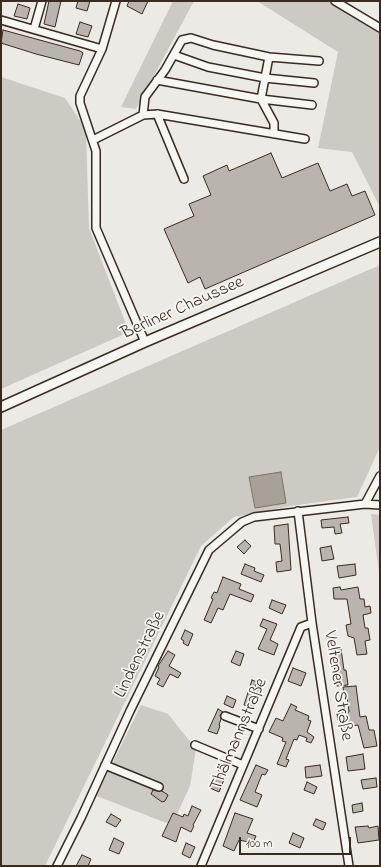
<!DOCTYPE html>
<html>
<head>
<meta charset="utf-8">
<style>
  body { margin:0 }
  #map { position:relative; width:381px; height:867px; overflow:hidden; background:#ebeae5; font-family:"Indie Flower",sans-serif }
  canvas { display:block }
  .frame { position:absolute; inset:0; border:2px solid #3b2a1e; pointer-events:none }
  .scale { position:absolute; left:239px; top:837px; width:112px; height:18px; box-sizing:border-box; border:2px solid #3b2a1e; border-top:0; padding-left:5px; font-size:12px; line-height:14px; white-space:nowrap; color:#3b2a1e; -webkit-text-stroke:3px #f6f6f2; paint-order:stroke }
</style>
</head>
<body>
<div id="map">
<canvas width="381" height="867"></canvas>
<div class="frame"></div>
<div class="scale">100 m</div>
</div>
<script>
const g = document.querySelector('canvas').getContext('2d');
g.lineJoin = 'round';
function fill(path, color) {
  g.fillStyle = color;
  g.fill(path, 'evenodd');
}
function toPath(rows) {
  const path = new Path2D();
  for (const r of rows) {
    path.moveTo(r[0], r[1]);
    for (let i = 2; i < r.length; i += 2) path.lineTo(r[i], r[i + 1]);
  }
  return path;
}
function trace(path, color, width, dash) {
  g.strokeStyle = color;
  g.lineWidth = width;
  g.lineCap = dash ? 'butt' : 'round';
  g.setLineDash(dash || []);
  g.stroke(path);
}
function drawText(font, color, halo, rows, align = 'center') {
  g.font = font + ' "Indie Flower",sans-serif';
  g.lineWidth = 3.5;
  g.setLineDash([]);
  g.textBaseline = 'middle';
  g.strokeStyle = halo;
  g.fillStyle = color;
  for (const [text, x, y, turn = 0] of rows) {
    g.save();
    g.translate(x, y);
    g.rotate((+turn || 0) * Math.PI / 180);
    g.textAlign = isNaN(turn) ? turn : align;
    if (halo) g.strokeText(text, 0, 0);
    g.fillText(text, 0, 0);
    g.restore();
  }
}
const green = toPath([
  [173,1,194,1,136,109,121,107],
  [257,1,328,1,380,34,380,207,352,152,318,148,338,52],
  [1,77,65,98,81,122,86,136,89,228,129,332,1,389],
  [380,265,380,447,357,497,290,506,234,517,201,546,45,866,1,866,1,430],
  [371,514,380,515,380,580],
  [141,705,168,714,196,749,190,786,172,825,96,796]
]);
const water = toPath([
  [281,472,286,503,255,508,249,477,281,472]
]);
const building = toPath([
  [49,1,61,1,55,27,44,24,49,1],
  [78,1,90,1,87,11,76,8,78,1],
  [129,1,148,1,142,14,127,6,129,1],
  [18,4,30,8,27,19,14,16,18,4],
  [80,22,92,26,88,37,76,34,80,22],
  [3,30,80,51,83,53,79,65,36,54,1,43,3,30],
  [271,153,282,178,318,163,330,191,347,184,352,196,365,191,375,215,205,289,200,277,188,283,164,229,194,216,189,204,211,195,203,176,227,165,229,171,271,153],
  [348,517,349,523,340,524,342,533,335,534,334,527,322,528,321,520,348,517],
  [288,524,291,570,277,572,276,562,282,561,280,544,275,544,274,526,288,524],
  [245,540,251,546,244,554,237,547,245,540],
  [331,546,334,559,322,561,320,548,331,546],
  [245,564,255,568,254,571,264,575,261,582,241,574,245,564],
  [355,564,356,575,339,578,337,566,355,564],
  [223,577,241,584,239,589,254,595,251,602,230,594,223,610,218,608,211,623,204,620,213,599,211,598,214,592,217,593,223,577],
  [340,587,341,590,358,587,360,599,364,599,365,607,370,606,371,613,363,615,365,628,368,628,370,640,365,641,367,654,357,655,354,638,348,636,346,625,351,624,347,599,334,599,333,588,340,587],
  [272,600,286,605,282,614,269,608,272,600],
  [263,619,277,624,270,640,278,644,274,655,258,649,267,629,260,626,263,619],
  [185,630,193,634,188,646,183,643,184,641,181,639,185,630],
  [341,649,344,670,346,670,348,685,337,686,332,651,341,649],
  [168,651,175,655,169,666,181,673,178,678,170,674,163,687,157,684,160,679,155,676,159,667,158,666,168,651],
  [236,651,244,654,240,666,231,662,236,651],
  [293,668,306,673,301,686,288,681,293,668],
  [252,680,257,682,255,686,260,689,253,708,244,705,252,680],
  [356,686,360,717,366,716,369,730,374,730,377,746,364,748,358,725,342,727,341,720,338,720,337,714,349,712,347,696,344,695,343,687,356,686],
  [227,696,236,700,233,708,224,704,227,696],
  [291,704,297,707,295,710,309,716,308,720,311,721,307,732,314,737,311,743,306,741,307,738,299,735,297,740,294,739,286,759,289,760,286,767,277,764,286,742,282,741,283,738,269,732,276,718,283,721,291,704],
  [218,709,223,712,220,715,221,719,219,725,220,726,217,734,208,731,218,709],
  [363,754,365,769,348,771,346,757,363,754],
  [222,762,230,765,219,792,210,788,215,777,222,780,218,768,222,762],
  [256,765,268,770,265,775,262,774,255,792,262,795,257,807,240,800,256,765],
  [320,765,322,776,306,778,305,767,320,765],
  [376,778,377,787,363,789,361,780,376,778],
  [307,782,317,787,314,794,304,790,307,782],
  [153,790,162,791,168,795,165,801,162,802,151,794,153,790],
  [362,803,363,811,353,813,352,805,362,803],
  [192,806,201,810,193,825,194,826,191,832,181,827,176,842,162,836,173,813,183,817,184,814,188,816,192,806],
  [235,813,253,819,247,833,256,836,253,843,239,840,234,851,223,846,235,813],
  [111,814,121,820,116,827,106,822,111,814],
  [316,819,326,823,323,830,313,825,316,819],
  [368,826,369,828,378,826,379,840,358,843,355,827,368,826],
  [293,833,304,838,300,848,289,843,293,833],
  [114,838,124,843,119,854,109,850,114,838],
  [186,843,195,847,190,858,182,854,186,843],
  [82,855,91,859,88,866,76,866,82,855]
]);
const minor = toPath([
  [116,1,102,49,80,96,80,103,96,151,96,228,145,342],
  [335,1,380,28],
  [1,20,102,49],
  [34,29,42,1],
  [174,55,208,67,265,78,314,83],
  [269,57,261,99,274,123,274,134],
  [157,80,261,99,312,105],
  [157,114,184,179],
  [143,115,145,97,165,70,182,40,191,38,213,45,269,57,319,61],
  [93,140,143,115,157,114,305,139],
  [365,504,380,476],
  [298,511,312,623,349,866],
  [225,716,259,729],
  [195,745,243,765],
  [105,765,159,787],
  [57,866,81,818,130,711,209,550,242,522,254,517,365,504,380,505],
  [201,866,301,627,312,623]
]);
const major = toPath([
  [1,407,145,342,380,242]
]);
const streetNames = [
  ["Berliner Chaussee",183,309,-24],
  ["Lindenstraße",141,655,-64],
  ["Veltener Straße",337,686,81],
  ["Thälmannstraße",240,735,-67]
];
fill(green, '#cdcac4');
fill(water, '#a8a198');
trace(water, '#7c7167', 1);
fill(building, '#bab4ae');
trace(building, '#3b2a1e', 1);
trace(minor, '#3b2a1e', 10);
trace(major, '#3b2a1e', 12);
trace(minor, '#f6f6f2', 7);
trace(major, '#f6f6f2', 9);
drawText('18px', '#3b2a1e', '#f6f6f2', streetNames);
</script>
</body>
</html>
